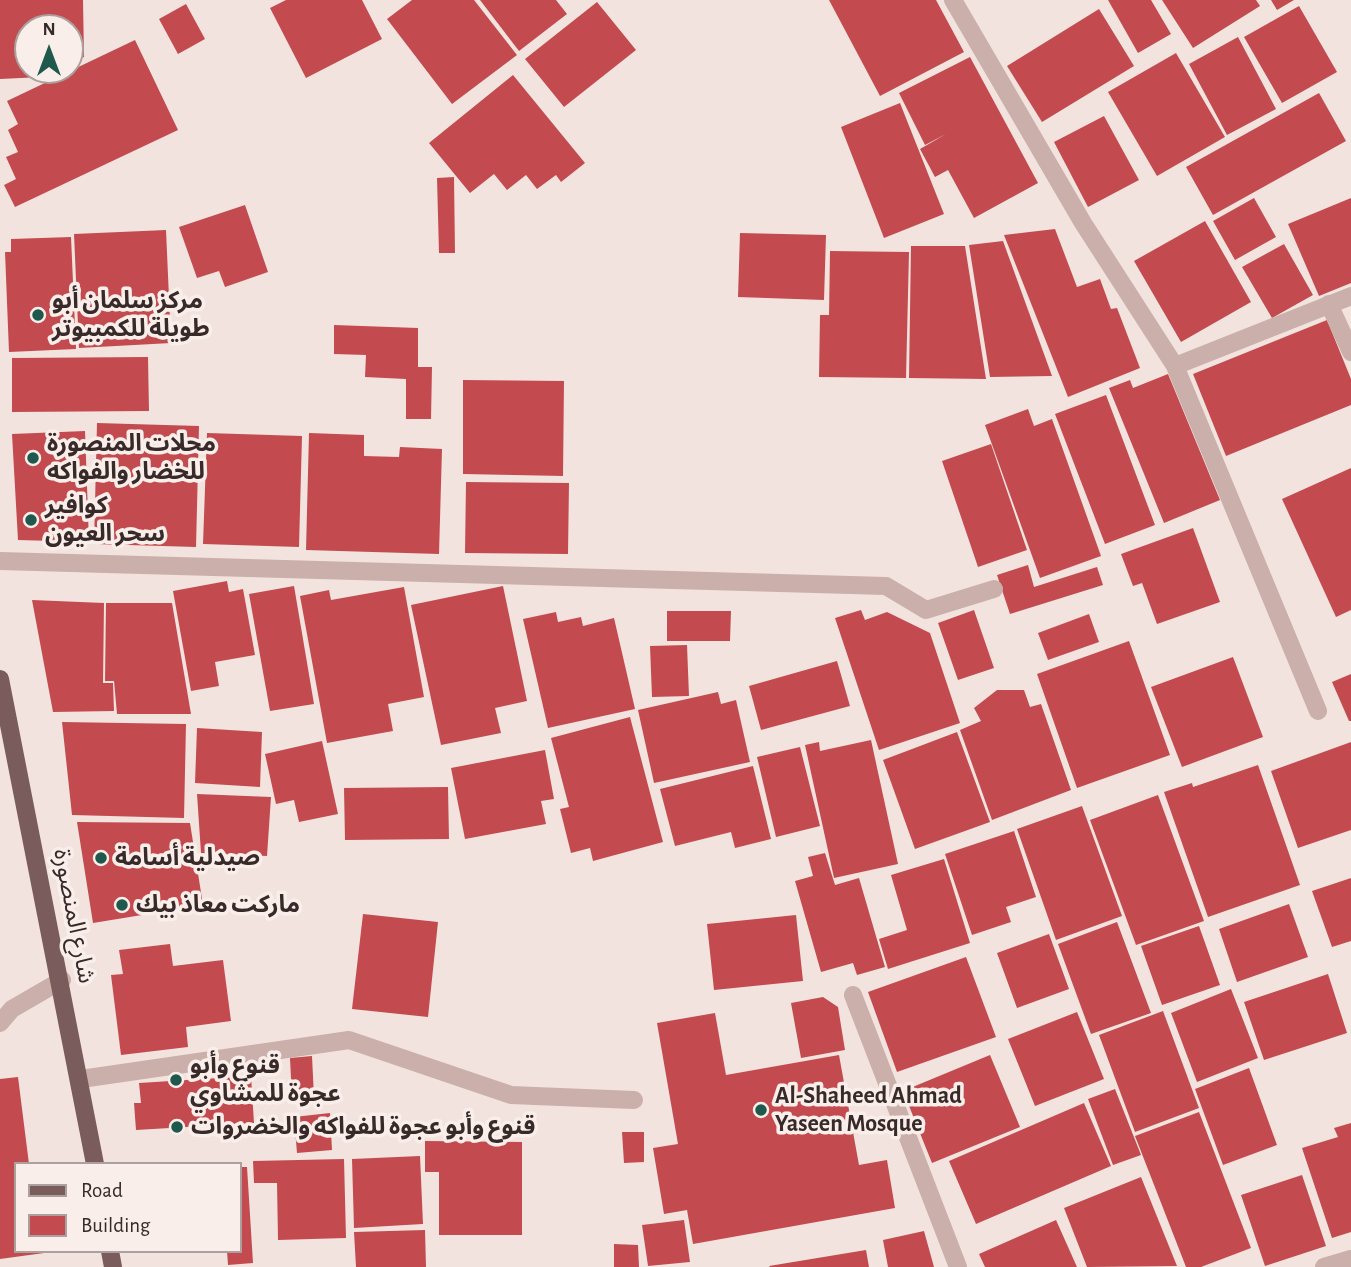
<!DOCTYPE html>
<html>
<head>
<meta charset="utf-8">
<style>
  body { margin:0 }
  #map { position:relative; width:1351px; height:1267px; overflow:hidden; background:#f2e3de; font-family:"Alegreya Sans",sans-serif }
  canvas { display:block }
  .legend { position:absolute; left:14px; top:1162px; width:228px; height:91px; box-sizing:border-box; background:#f9eeea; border:2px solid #aba09d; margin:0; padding:9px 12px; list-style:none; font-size:21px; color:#372a29 }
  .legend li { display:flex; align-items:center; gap:14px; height:35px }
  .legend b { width:35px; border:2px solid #aba09d }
  .north { position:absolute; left:14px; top:14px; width:70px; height:70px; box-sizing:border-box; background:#f9eeea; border:2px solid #aba09d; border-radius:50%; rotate:0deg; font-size:19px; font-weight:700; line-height:28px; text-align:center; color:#372a29 }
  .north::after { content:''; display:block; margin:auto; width:24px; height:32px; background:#1f584c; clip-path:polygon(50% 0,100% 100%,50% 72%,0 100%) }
</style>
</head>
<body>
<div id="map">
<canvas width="1351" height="1267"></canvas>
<ul class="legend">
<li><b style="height:9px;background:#795c5b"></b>Road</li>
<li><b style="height:19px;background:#c34b4f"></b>Building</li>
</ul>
<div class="north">N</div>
</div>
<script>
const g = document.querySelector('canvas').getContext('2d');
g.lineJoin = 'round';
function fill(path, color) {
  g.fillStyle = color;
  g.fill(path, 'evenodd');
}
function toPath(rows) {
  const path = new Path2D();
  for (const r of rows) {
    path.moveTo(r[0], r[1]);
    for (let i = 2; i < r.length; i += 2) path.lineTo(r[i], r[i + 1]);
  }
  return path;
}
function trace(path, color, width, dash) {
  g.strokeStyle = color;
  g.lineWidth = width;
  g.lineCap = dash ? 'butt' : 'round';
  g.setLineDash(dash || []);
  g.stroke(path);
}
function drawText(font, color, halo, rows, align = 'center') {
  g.font = font + ' "Alegreya Sans","Noto Sans Arabic",sans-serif';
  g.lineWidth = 7;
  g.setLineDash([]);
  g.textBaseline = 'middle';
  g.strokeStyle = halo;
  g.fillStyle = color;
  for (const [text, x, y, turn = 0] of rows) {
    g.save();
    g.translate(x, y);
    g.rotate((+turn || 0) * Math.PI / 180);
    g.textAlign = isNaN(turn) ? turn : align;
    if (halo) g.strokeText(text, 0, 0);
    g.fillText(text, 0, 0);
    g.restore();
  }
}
const building = toPath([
  [0,0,83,0,84,57,70,63,70,28,28,28,28,70,56,70,42,77,0,79],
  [286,0,362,0,382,39,306,78,270,8],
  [412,0,474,0,517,55,452,104,387,19],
  [480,0,556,0,567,14,519,51],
  [829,0,936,0,964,52,880,96],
  [1108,0,1151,0,1171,34,1138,53],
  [1162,0,1256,0,1260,6,1193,48],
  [1271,0,1294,0,1277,10],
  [597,2,636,50,564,107,525,59],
  [186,4,205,39,178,54,159,19],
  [1299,6,1337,72,1282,103,1244,37],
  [1099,9,1134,66,1042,122,1007,66],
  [1238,37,1276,109,1227,135,1189,64],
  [135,40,178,130,15,207,4,185,16,179,6,157,18,152,8,130,18,124,7,101],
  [1176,53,1225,137,1157,176,1108,92],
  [970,57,1038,183,974,218,948,170,935,177,920,149,946,134,925,145,899,93],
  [513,75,585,163,561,182,556,175,537,189,526,175,507,190,494,174,470,193,429,143],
  [1319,93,1346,141,1213,215,1186,167],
  [900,103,944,214,884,238,841,127],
  [1104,116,1139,180,1088,207,1054,142],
  [454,177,455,253,439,253,437,178],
  [1254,198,1276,237,1235,260,1213,221],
  [1351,198,1351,283,1319,296,1288,224],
  [245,205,268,272,225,287,219,271,197,278,179,227],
  [1205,221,1251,302,1181,342,1134,261],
  [1055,229,1077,287,1100,279,1111,309,1117,308,1140,368,1068,397,1004,235],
  [166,230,171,343,79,348,74,234],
  [740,233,826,235,824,300,738,297],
  [71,237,76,349,9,352,5,252,11,252,11,239],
  [1003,241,1052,376,990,377,969,245],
  [1284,244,1313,295,1272,318,1242,267],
  [911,246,965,246,986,379,909,378],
  [830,251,909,252,906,378,819,377,820,315,829,315],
  [1327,320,1351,379,1351,405,1226,456,1193,374],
  [334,325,418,328,418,367,432,367,431,419,406,419,406,379,365,377,366,355,334,354],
  [148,357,149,411,12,412,12,358],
  [1168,374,1220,500,1164,523,1109,388,1130,380,1133,388],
  [463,380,564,381,563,476,463,474],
  [1106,395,1155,525,1105,544,1055,414],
  [1028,409,1034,426,1052,419,1101,556,1040,578,985,425],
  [97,423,199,426,196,547,94,544],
  [85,431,89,542,18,540,12,434],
  [207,433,302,436,299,547,203,544],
  [309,433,364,435,364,456,399,457,400,447,442,449,439,554,306,550],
  [991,444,1027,550,978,567,942,461],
  [1351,468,1351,610,1336,617,1282,499],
  [466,482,569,483,568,554,465,553],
  [1193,528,1220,602,1157,624,1142,583,1133,586,1121,554],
  [1028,565,1034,587,1097,567,1103,585,1010,614,997,575],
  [227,581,229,592,243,589,255,655,215,662,219,686,191,691,173,591],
  [294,586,314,704,270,711,249,594],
  [503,586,527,701,495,708,501,733,441,745,411,605],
  [404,587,424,697,388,704,393,731,327,743,300,596,329,590,331,600],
  [32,600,104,603,103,683,113,683,114,711,53,712],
  [106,603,172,603,191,714,117,714,114,681,105,681],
  [861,610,865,620,887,612,930,633,960,723,879,750,835,618],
  [974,610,994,668,958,680,938,623],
  [667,611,731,611,730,641,667,641],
  [556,612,558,622,581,617,583,626,614,618,635,709,548,728,523,619],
  [1089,614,1099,642,1048,660,1038,633],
  [1129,641,1170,755,1077,788,1037,674],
  [687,645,689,696,652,697,650,646],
  [1233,657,1263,737,1182,767,1151,687],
  [837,661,850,706,761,730,749,686],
  [1351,674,1351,721,1349,721,1332,682],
  [997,690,1024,690,1030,707,1041,704,1071,790,992,820,960,730,981,721,974,708],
  [718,692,721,704,736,700,750,762,654,783,638,710],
  [630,717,663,842,593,861,590,848,571,853,560,809,569,807,551,738],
  [62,722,186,724,184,818,72,815],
  [197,728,262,732,260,787,195,783],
  [957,732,990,822,915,849,883,760],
  [871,740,898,864,834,878,805,745,819,742,820,751],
  [322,741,338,814,299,822,294,800,276,804,265,754],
  [1351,742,1351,830,1298,848,1271,771],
  [800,747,820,826,776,837,757,757],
  [545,750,554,799,541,801,546,824,465,839,451,768],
  [1258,765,1300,885,1208,917,1164,792,1192,783,1193,787],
  [753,766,771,839,735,848,731,832,675,846,660,789],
  [448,787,449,839,345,840,344,788],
  [197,794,271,797,267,856,201,853],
  [1158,795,1204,921,1136,945,1090,820],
  [1082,806,1122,916,1056,940,1017,829],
  [77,822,190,823,203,905,93,923],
  [1014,831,1036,897,1006,907,1011,922,972,935,945,854],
  [825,853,835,885,859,878,885,967,857,975,853,963,821,972,795,881,813,876,808,857],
  [944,859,970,943,888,969,879,939,907,930,891,875],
  [1351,878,1351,941,1332,947,1312,891],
  [1289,904,1308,957,1237,982,1219,929],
  [363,914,438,922,428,1017,352,1009],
  [796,915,803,981,714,990,707,924],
  [1117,922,1151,1013,1091,1034,1058,944],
  [1199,926,1220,985,1162,1005,1141,946],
  [1049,934,1069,989,1017,1008,997,953],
  [170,944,173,966,223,960,231,1021,186,1027,188,1047,121,1055,111,975,123,974,119,950],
  [966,957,996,1037,897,1072,868,992],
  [1328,974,1347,1033,1264,1060,1244,1002],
  [1231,989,1258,1058,1197,1082,1171,1013],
  [823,997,838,1007,845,1050,801,1058,791,1003],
  [1163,1011,1199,1108,1135,1132,1099,1035],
  [1077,1012,1104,1079,1035,1106,1008,1039],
  [715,1013,726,1075,839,1055,859,1165,887,1160,895,1208,693,1244,687,1210,664,1214,653,1148,678,1144,657,1023],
  [990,1055,1020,1127,932,1163,903,1091],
  [312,1056,314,1097,292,1099,290,1058],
  [1249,1068,1277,1145,1223,1165,1195,1089],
  [251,1076,254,1123,136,1130,134,1103,141,1103,139,1083],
  [18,1077,29,1164,16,1164,16,1251,44,1253,0,1259,0,1079],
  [1115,1089,1141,1155,1113,1165,1088,1099],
  [1084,1103,1111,1166,976,1224,949,1161],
  [1199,1112,1251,1248,1201,1267,1186,1267,1135,1136],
  [330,1113,332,1150,297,1153,294,1117],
  [1351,1123,1351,1232,1332,1238,1302,1148,1338,1137,1334,1128],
  [622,1132,644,1132,644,1162,624,1163],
  [425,1141,522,1142,522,1235,439,1235,439,1172,425,1172],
  [420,1156,423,1224,354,1228,352,1159],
  [344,1159,346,1238,278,1240,277,1183,254,1183,253,1161],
  [240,1167,247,1167,253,1263,228,1265,227,1251,240,1251],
  [1302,1175,1326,1246,1265,1266,1241,1195],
  [1141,1177,1177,1266,1087,1267,1064,1208],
  [684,1220,690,1262,648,1266,642,1225],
  [1056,1220,1077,1267,985,1267,979,1254],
  [425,1230,426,1267,356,1267,354,1232],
  [924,1231,934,1267,888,1267,883,1240],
  [614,1244,638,1245,639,1267,614,1267],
  [866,1250,869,1267,770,1267,769,1266]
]);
const minor = toPath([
  [953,0,1083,223,1175,366,1351,296],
  [1329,304,1351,352],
  [1175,366,1318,711],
  [0,561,886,586,926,610,994,589],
  [853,995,958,1267],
  [0,1023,12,1009,62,980],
  [81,1079,349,1040,511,1095,634,1100],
  [1324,1267,1351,1259]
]);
const major = toPath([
  [0,679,95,1164],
  [110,1251,113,1267]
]);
const markers = [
  [38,315,7,"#1f584c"],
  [33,458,7,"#1f584c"],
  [31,520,7,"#1f584c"],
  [101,858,7,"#1f584c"],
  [122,905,7,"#1f584c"],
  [176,1080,7,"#1f584c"],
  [761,1110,7,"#1f584c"],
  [177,1127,7,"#1f584c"]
];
const poiNames = [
  ["مركز سلمان أبو",52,301],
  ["طويلة للكمبيوتر",52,329],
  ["محلات المنصورة",47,444],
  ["للخضار والفواكه",47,472],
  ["كوافير",45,506],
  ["سحر العيون",45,534],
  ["صيدلية أسامة",115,858],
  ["ماركت معاذ بيك",136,905],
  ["قنوع وأبو",190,1066],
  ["عجوة للمشاوي",190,1094],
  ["Al-Shaheed Ahmad",775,1096],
  ["Yaseen Mosque",775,1124],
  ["قنوع وأبو عجوة للفواكه والخضروات",191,1127]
];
const streetNames = [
  ["شارع المنصورة",74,916,79]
];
fill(building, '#c34b4f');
trace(minor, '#caafaa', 18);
trace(major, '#795c5b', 18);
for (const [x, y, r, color] of markers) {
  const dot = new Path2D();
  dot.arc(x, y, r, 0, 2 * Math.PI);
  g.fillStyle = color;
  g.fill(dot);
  trace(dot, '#f9eeea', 2.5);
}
drawText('bold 24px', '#372a29', '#f9eeea', poiNames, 'left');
drawText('24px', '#372a29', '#f9eeea', streetNames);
</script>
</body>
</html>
